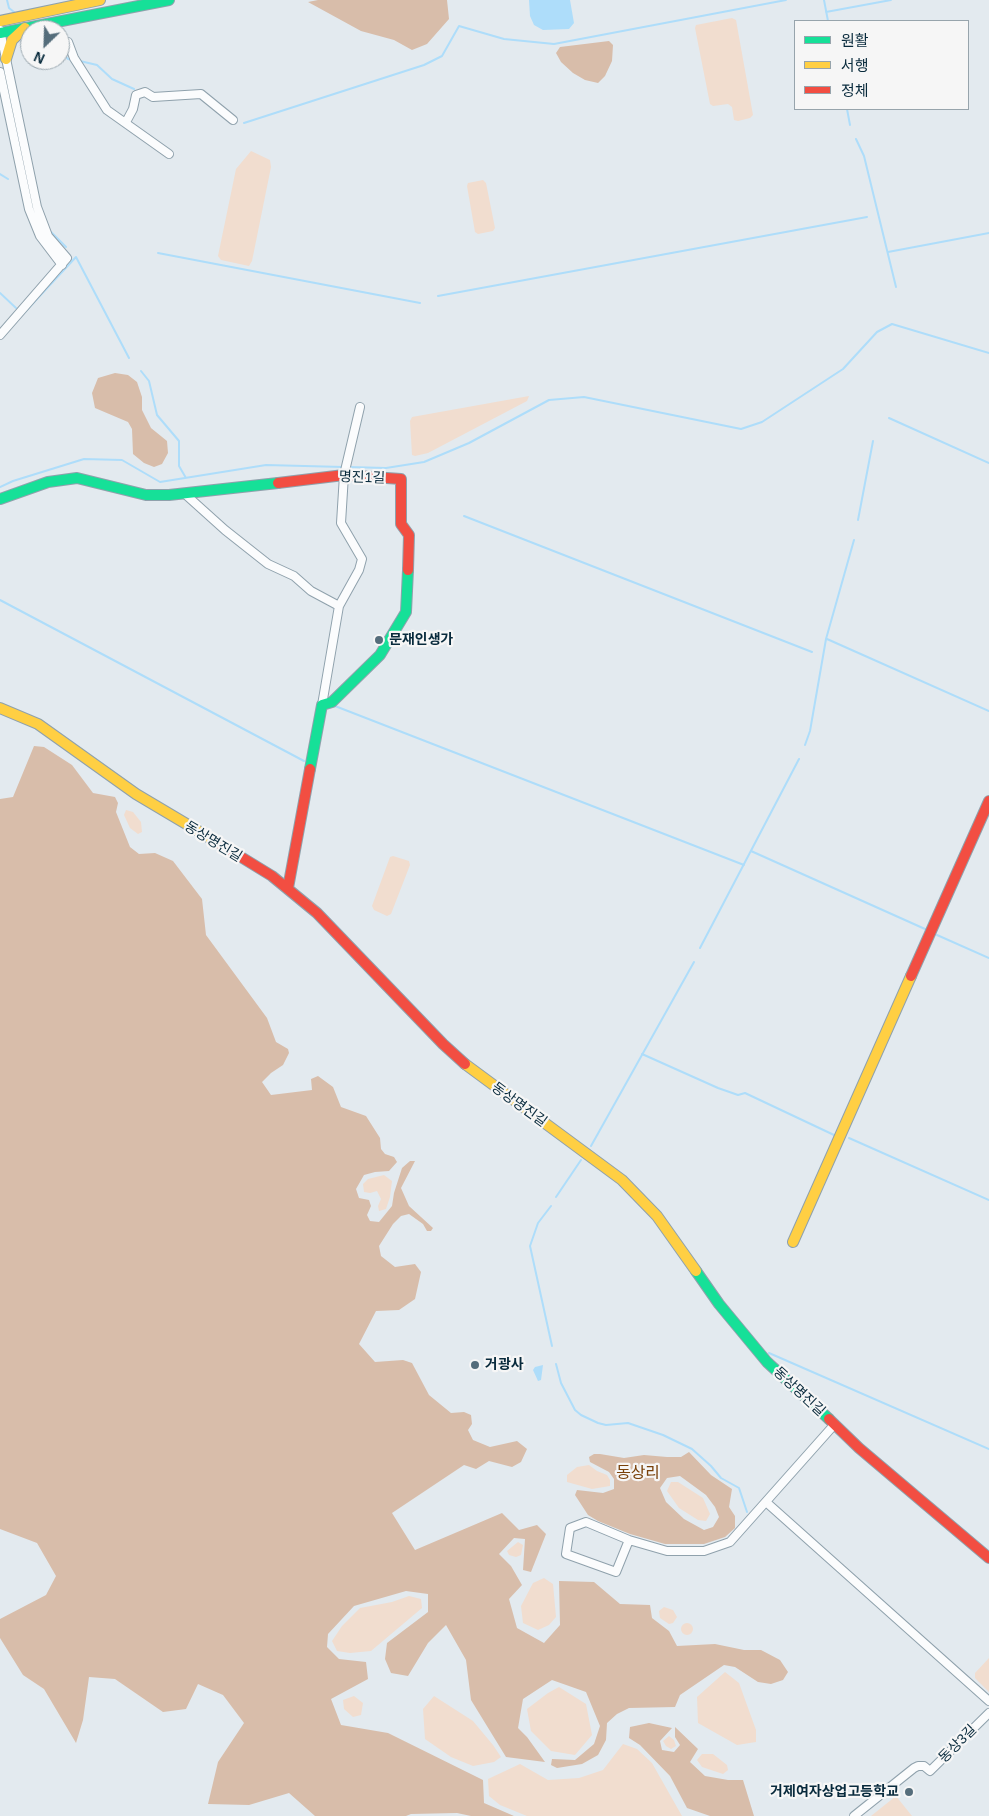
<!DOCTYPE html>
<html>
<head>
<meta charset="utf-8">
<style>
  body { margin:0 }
  #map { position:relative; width:989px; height:1816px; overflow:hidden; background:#e3eaef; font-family:Helvetica,"Noto Sans KR",sans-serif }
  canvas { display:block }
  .legend { position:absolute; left:794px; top:20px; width:175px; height:90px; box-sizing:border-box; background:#f6f6f6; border:1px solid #97a4ac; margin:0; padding:6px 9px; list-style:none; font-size:15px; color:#082a3c }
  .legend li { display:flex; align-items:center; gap:10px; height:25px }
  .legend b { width:25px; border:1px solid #97a4ac }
  .north { position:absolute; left:20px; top:20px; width:50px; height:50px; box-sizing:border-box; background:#f6f6f6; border:1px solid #97a4ac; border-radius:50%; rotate:204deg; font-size:14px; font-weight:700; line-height:20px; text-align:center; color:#082a3c }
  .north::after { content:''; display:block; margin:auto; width:18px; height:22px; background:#556d7b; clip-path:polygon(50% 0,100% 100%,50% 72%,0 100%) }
</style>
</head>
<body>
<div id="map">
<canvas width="989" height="1816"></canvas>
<ul class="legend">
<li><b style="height:6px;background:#16e098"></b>원활</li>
<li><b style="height:6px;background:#ffcf43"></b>서행</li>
<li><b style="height:6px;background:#f24e42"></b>정체</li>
</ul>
<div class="north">N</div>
</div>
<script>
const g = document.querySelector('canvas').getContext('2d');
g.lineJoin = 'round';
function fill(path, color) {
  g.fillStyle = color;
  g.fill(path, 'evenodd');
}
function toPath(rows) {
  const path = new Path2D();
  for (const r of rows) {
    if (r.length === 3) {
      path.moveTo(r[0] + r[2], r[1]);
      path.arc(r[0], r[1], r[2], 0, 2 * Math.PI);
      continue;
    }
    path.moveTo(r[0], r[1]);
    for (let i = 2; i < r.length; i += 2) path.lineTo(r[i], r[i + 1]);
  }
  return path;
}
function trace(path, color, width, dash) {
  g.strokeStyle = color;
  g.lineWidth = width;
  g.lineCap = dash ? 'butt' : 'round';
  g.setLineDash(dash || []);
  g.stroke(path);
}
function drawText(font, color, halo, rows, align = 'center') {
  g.font = font + ' Helvetica,"Noto Sans KR",sans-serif';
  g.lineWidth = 4.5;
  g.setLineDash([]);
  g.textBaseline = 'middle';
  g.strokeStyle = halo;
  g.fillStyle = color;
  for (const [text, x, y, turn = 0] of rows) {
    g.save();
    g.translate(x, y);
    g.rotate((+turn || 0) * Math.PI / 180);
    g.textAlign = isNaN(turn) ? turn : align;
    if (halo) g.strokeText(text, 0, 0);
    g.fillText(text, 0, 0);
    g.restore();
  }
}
const green = toPath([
  [732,18,736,20,753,115,750,118,738,121,734,120,732,107,728,104,713,106,710,104,695,28,696,25],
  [251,151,270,160,271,167,252,261,249,266,221,260,218,256,236,169],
  [483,180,486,183,495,228,493,231,478,234,475,232,467,186,468,183],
  [529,396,527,401,428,453,415,456,412,455,410,421,412,417],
  [126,810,133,812,141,822,142,832,138,834,130,828,124,815],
  [393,856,409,861,410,865,391,914,387,916,374,910,372,906,390,857],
  [384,1175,392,1181,390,1197,386,1209,379,1211,378,1206,381,1199,377,1191,370,1193,364,1192,363,1184,368,1179],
  [589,1465,597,1471,607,1475,610,1480,610,1486,592,1489,567,1482,567,1475,577,1467],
  [671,1482,678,1482,703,1498,710,1514,706,1521,698,1520,679,1508,667,1491],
  [518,1542,523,1545,521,1555,516,1557,509,1555,507,1551],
  [544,1578,553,1584,556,1617,549,1625,538,1630,523,1623,521,1606,533,1583],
  [409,1596,421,1599,422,1608,371,1651,350,1653,337,1651,332,1641,342,1626,360,1608,392,1602],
  [664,1607,673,1610,677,1617,673,1623,669,1624,660,1618,659,1611],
  [687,1629,6],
  [989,1658,989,1692,975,1678,975,1673],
  [725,1672,739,1683,756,1730,756,1742,737,1745,698,1723,697,1697],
  [559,1687,586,1704,592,1735,575,1755,551,1751,531,1731,527,1709,548,1693],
  [354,1696,363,1703,361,1715,353,1717,344,1709,343,1700],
  [434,1696,473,1721,493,1745,501,1757,494,1762,473,1766,451,1757,425,1739,423,1709],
  [669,1736,674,1740,676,1746,671,1749,666,1746,663,1741],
  [623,1744,637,1749,652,1763,682,1816,527,1816,500,1805,489,1796,488,1779,520,1764,548,1780,579,1778,603,1770],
  [702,1754,713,1754,727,1765,728,1770,723,1774,702,1767,697,1760],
  [896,1796,912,1816,871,1816]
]);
const forest = toPath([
  [318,0,447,0,449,19,427,44,412,50,394,40,361,31,308,2],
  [609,41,613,45,612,61,605,76,598,83,585,80,573,73,561,62,556,53,560,47],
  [115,373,128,375,137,382,142,397,142,410,151,428,167,441,168,453,162,464,154,467,144,463,133,454,132,429,128,422,95,408,92,393,98,378],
  [34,746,44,747,72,765,93,793,115,797,118,803,116,812,130,847,139,854,155,853,173,861,202,899,206,935,267,1018,276,1042,288,1049,289,1053,283,1065,271,1073,262,1082,271,1095,312,1090,311,1079,318,1076,333,1087,341,1107,366,1116,380,1138,381,1149,385,1154,394,1157,397,1162,389,1171,375,1172,364,1175,356,1189,359,1198,369,1200,371,1206,367,1215,370,1221,379,1222,392,1206,394,1193,402,1168,410,1161,415,1161,401,1188,409,1206,433,1228,431,1231,427,1231,423,1224,409,1214,401,1216,393,1224,379,1246,381,1256,395,1267,415,1264,421,1272,415,1299,399,1310,376,1311,359,1344,375,1362,403,1360,412,1363,429,1395,451,1413,464,1412,471,1415,472,1424,468,1430,473,1440,490,1447,517,1441,527,1449,521,1462,512,1467,489,1461,476,1469,464,1465,392,1513,415,1550,502,1513,519,1530,537,1525,546,1534,531,1572,523,1570,525,1539,514,1538,499,1554,511,1566,522,1585,509,1599,517,1628,544,1643,560,1625,559,1581,594,1582,620,1604,650,1605,652,1618,669,1631,677,1646,715,1644,744,1650,761,1650,780,1660,788,1672,783,1680,771,1684,758,1682,735,1667,724,1665,680,1695,675,1707,629,1708,617,1714,607,1723,606,1740,598,1755,582,1764,557,1768,551,1765,552,1759,575,1760,594,1744,600,1726,586,1692,552,1680,523,1699,518,1728,527,1737,545,1762,506,1757,471,1700,466,1660,446,1625,428,1643,408,1676,391,1673,385,1659,387,1643,428,1612,428,1594,406,1591,354,1606,328,1634,327,1647,339,1659,366,1662,368,1679,331,1699,341,1725,388,1733,483,1780,484,1803,514,1816,471,1816,457,1813,411,1814,406,1816,315,1816,289,1793,249,1805,208,1804,218,1762,244,1723,223,1695,198,1684,186,1709,163,1712,115,1679,89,1677,83,1720,76,1743,44,1689,23,1675,0,1638,0,1619,46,1595,56,1576,37,1543,0,1529,0,799,13,797],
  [689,1452,711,1475,732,1489,729,1507,735,1516,735,1528,725,1537,704,1544,665,1544,630,1534,598,1521,588,1515,575,1495,577,1490,603,1493,614,1489,614,1479,609,1472,590,1462,589,1457,594,1454,600,1454,624,1458,644,1455,667,1457,681,1457],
  [680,1476,706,1495,715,1507,719,1517,713,1527,704,1530,684,1519,666,1502,660,1488,667,1478],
  [649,1723,672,1728,660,1741,662,1750,674,1752,680,1745,675,1737,675,1727,698,1749,690,1762,705,1776,728,1780,743,1780,754,1816,710,1816,687,1808,670,1776,640,1745,629,1738,630,1727]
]);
const water = toPath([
  [529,0,570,0,574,23,569,29,543,30,534,25,530,16],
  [543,1365,541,1380,538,1381,533,1370,535,1367]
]);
const stream = toPath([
  [7,0,9,8,14,12],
  [824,0,828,21],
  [826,12,891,0],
  [60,53,62,53,68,59,73,60],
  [80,61,97,65,112,79,134,89],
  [847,109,850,125],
  [244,123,424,65,442,56,459,26,504,39,554,44,786,0],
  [856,139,864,156,896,287],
  [0,174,8,179],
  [50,231,66,247],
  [888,252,989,233],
  [158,253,420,303],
  [0,293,16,308],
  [438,296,867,217],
  [23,314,76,257,129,358],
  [141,371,149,381,157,415,179,441,179,466,186,478],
  [889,418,989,463],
  [348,467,386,468,424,462,469,443,549,400,584,397,741,429,762,422,843,369,877,332,892,324,989,353],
  [0,487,13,481,84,459,122,460,160,482,266,465,343,467],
  [464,516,812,652],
  [858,520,873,441],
  [0,600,304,761],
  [827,639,989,711],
  [335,706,744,865],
  [805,745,810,731,826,639,854,540],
  [751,851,925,929],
  [937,935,989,958],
  [700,948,799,759],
  [642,1054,718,1088,738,1095,745,1093,834,1135],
  [849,1138,989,1200],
  [591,1146,694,962],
  [556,1197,581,1160],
  [551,1206,538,1223,530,1246,552,1346],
  [769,1353,989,1449],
  [556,1364,561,1383,575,1410,581,1415,598,1423,606,1425,628,1423,663,1435,692,1449,711,1466,721,1478,739,1488,747,1512]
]);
const street = toPath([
  [68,42,74,58,107,110,169,154],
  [0,72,29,209,40,236,62,265],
  [126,122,133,109,136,95,145,92,153,97,201,94,233,120],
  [0,335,67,258,48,236,37,207,0,30],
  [185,494,225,530,268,564,294,576,311,591,339,606],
  [322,705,339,606,359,570,362,559,341,523,344,475,360,407],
  [766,1502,989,1701],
  [629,1540,616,1572,566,1554,570,1528,586,1522,629,1540,667,1551,704,1551,730,1542,834,1425],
  [854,1816,914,1768,918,1766,924,1766,930,1771,989,1713]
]);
const fast = toPath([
  [0,33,169,0],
  [0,499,48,482,77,478,146,495,169,495,278,483],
  [310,769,322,705,332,702,380,655,406,612,408,570],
  [696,1271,719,1304,767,1362,829,1419]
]);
const slow = toPath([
  [0,21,100,0],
  [6,59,12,40,25,28],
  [0,708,38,724,136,794,215,841],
  [465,1064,622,1180,657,1216,696,1271],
  [793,1242,911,976]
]);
const jam = toPath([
  [278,483,344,475,401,479,401,524,409,535,408,570],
  [215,841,272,876,317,913,443,1044,465,1064],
  [288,888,310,769],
  [911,976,989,801],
  [829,1419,859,1448,989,1558]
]);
const markers = [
  [379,640,5,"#556d7b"],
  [475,1365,5,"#556d7b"],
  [909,1792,5,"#556d7b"]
];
const streetNames = [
  ["명진1길",362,478,2],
  ["동상명진길",213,842,31],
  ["동상명진길",519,1105,36],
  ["동상명진길",799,1392,43],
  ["동상3길",958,1744,-45]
];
const poiNames = [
  ["문재인생가",389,640],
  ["거광사",485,1365],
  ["거제여자상업고등학교",899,1792,"right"]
];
const quarterNames = [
  ["동상리",638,1474]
];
fill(green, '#f1ddcf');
fill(forest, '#d8bdaa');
fill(water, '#aeddfa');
trace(stream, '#aeddfa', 2);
trace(street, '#8fa1ac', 10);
trace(fast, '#8fa1ac', 12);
trace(slow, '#8fa1ac', 12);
trace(jam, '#8fa1ac', 12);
trace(street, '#fbfcfd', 8);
trace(fast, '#16e098', 10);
trace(slow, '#ffcf43', 10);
trace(jam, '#f24e42', 10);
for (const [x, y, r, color] of markers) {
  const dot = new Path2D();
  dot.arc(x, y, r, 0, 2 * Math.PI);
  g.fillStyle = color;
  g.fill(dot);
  trace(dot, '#f6f6f6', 2);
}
drawText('14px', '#082a3c', '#f6f6f6', streetNames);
drawText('bold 14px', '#082a3c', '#f6f6f6', poiNames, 'left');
drawText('16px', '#79410a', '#f6f6f6', quarterNames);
</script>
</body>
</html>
